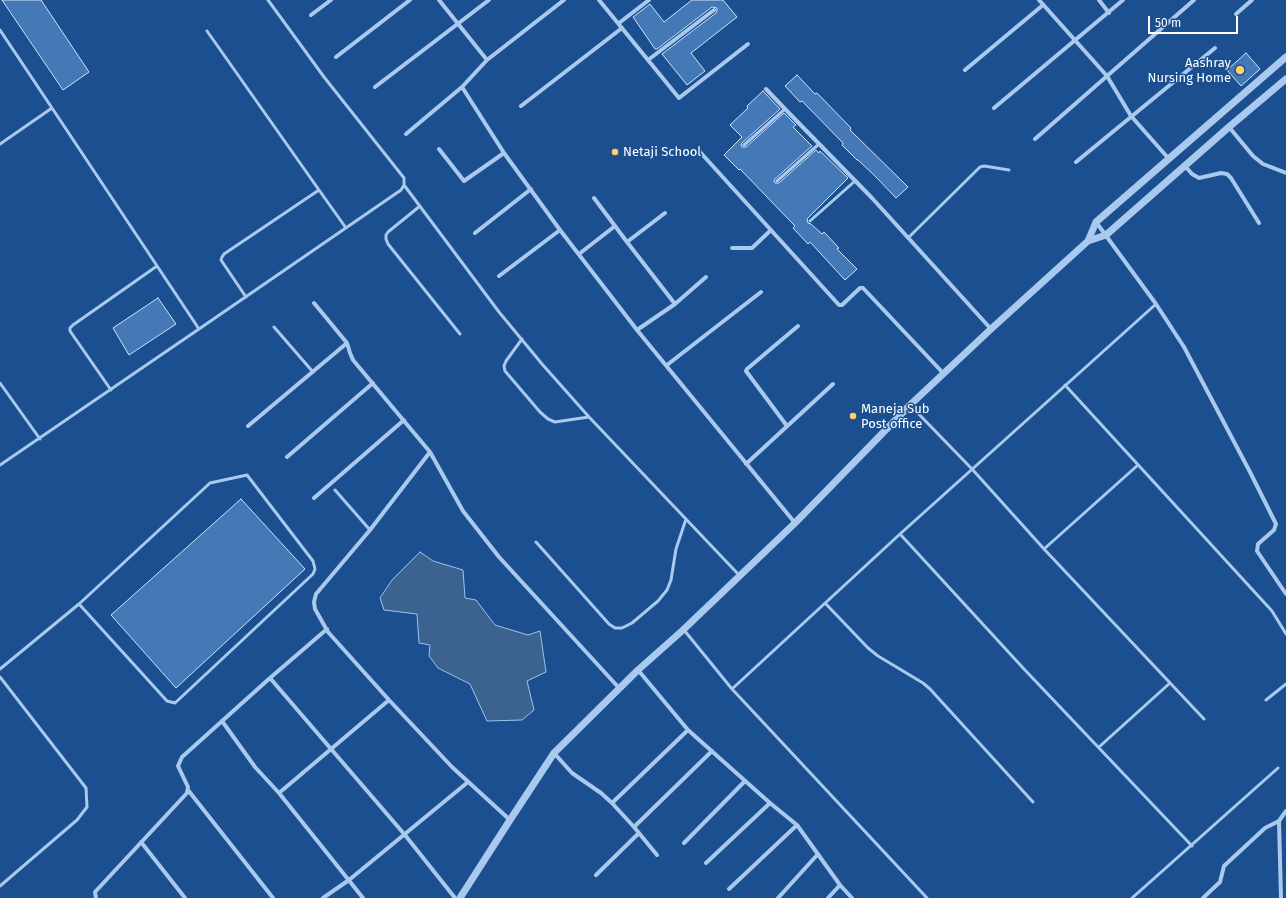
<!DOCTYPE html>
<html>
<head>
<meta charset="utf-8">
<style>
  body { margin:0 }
  #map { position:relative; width:1286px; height:898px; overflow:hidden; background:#1b4f8f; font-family:"Fira Sans",sans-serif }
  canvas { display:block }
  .scale { position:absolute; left:1148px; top:16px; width:90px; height:18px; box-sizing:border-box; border:2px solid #fff; border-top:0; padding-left:5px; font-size:12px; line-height:14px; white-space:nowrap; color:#fff; -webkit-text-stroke:3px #1b4f8f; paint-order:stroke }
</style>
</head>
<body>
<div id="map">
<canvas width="1286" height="898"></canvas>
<div class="scale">50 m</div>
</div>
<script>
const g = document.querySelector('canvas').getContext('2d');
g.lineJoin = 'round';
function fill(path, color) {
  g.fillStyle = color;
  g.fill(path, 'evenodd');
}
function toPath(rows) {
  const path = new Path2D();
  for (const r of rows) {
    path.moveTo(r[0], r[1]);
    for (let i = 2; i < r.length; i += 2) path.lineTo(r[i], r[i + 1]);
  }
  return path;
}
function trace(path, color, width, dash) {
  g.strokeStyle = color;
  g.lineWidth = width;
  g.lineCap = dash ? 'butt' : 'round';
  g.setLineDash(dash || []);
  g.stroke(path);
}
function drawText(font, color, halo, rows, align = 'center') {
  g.font = font + ' "Fira Sans",sans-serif';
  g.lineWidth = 3;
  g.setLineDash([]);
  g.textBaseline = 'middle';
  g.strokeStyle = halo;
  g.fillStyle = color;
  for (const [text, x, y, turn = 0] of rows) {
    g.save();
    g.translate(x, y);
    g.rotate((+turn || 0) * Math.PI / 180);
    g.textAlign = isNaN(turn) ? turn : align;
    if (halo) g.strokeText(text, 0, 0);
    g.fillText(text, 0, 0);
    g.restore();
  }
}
const water = toPath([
  [420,552,433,561,463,570,465,598,476,600,495,625,528,635,540,631,546,672,527,681,534,710,522,720,487,721,470,684,438,668,429,656,430,645,419,643,417,614,384,610,380,598,392,580,420,552]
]);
const building = toPath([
  [2,0,41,0,89,72,63,90,2,0],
  [692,0,723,0,737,17,691,53,705,71,687,85,662,54,716,13,717,10,717,8,712,7,657,49,655,49,633,17,650,4,664,22,692,0],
  [1246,53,1260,69,1241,86,1227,70,1246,53],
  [797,75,815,94,817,93,851,128,850,130,908,187,896,198,876,177,858,160,857,160,842,145,843,143,802,101,800,102,785,86,797,75],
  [763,91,780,109,742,143,741,145,742,147,746,147,784,113,796,125,793,127,812,146,775,179,774,181,775,183,779,183,816,150,819,153,820,151,848,178,807,219,808,223,811,224,822,234,824,232,839,248,837,249,857,269,845,280,810,242,808,244,793,228,795,226,740,169,739,170,724,155,742,137,730,125,748,108,747,106,763,91],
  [158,298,176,324,129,355,113,328,158,298],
  [241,499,305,569,176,688,111,615,241,499]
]);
const service = toPath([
  [0,30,52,108,0,144],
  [207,31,319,190,224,254,222,257,221,260,246,297],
  [744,145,785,109],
  [777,181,819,144],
  [404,185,499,312,542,364,589,417,740,576],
  [319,190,346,228],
  [420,206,388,232,386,235,386,239,388,244,460,334],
  [810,221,855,181],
  [908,238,980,167,984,166,1009,170],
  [274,327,313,372],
  [199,329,401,190,404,185,404,178,324,77,268,0],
  [522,339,506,361,504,366,505,371,540,412,548,419,555,422,589,417],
  [0,383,40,439],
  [1065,385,1272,611,1286,634],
  [111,390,70,331,70,328,73,325,157,266],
  [910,405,972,469,1044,549,1204,719],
  [0,465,199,329,52,108],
  [335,490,370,530],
  [900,534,1156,304],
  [536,542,609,624,615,628,622,628,632,623,658,601,667,590,671,580,676,549,686,519],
  [1044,549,1138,465],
  [825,603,868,648,878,656,923,683,930,689,1033,802],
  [684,630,732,689,927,898],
  [0,669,79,604,210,483,247,475,313,561,315,569,313,574,175,703,167,701,79,604],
  [0,677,86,788,87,807,77,820,0,886],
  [732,689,900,534,1024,669,1192,846],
  [1266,700,1286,684],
  [1099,747,1170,683],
  [1132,898,1278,768]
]);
const minor = toPath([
  [599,0,679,98,748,44],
  [1039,0,1107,76,1131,116,1169,159],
  [1099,0,1109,13],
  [1236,14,1252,0],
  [311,15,331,0],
  [619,23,649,0],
  [336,57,410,0],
  [487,60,564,0],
  [648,60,714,10],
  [965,70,1043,5],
  [375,87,489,0],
  [462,87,504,153,560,230,637,330,795,523],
  [766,89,785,109,872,198,991,329],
  [521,106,622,28],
  [994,108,1123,0],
  [1229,127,1253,156,1263,164,1286,173],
  [406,134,462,87,487,60,439,0],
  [1035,139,1194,0],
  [439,149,464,181,504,153],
  [700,152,839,305,842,305,860,288,863,288,944,374],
  [1076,162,1215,48],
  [1185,166,1192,174,1199,178,1221,173,1227,174,1231,178,1259,223],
  [594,198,627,242],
  [665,213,627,242,675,304],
  [1096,222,1156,304,1184,347,1250,472,1276,524,1274,530,1258,544,1257,551,1286,594],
  [475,233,531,189],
  [732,248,752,248,771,230],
  [579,254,615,226],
  [499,276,560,230],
  [314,303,347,343,350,353,353,360,430,452],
  [637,330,675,304,706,277],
  [667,365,761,292],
  [248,426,347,343],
  [787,426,746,371,747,369,798,326],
  [287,457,373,383],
  [746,464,833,384],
  [314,498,404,420],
  [327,629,270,678,405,835,455,898],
  [638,670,688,730,770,803,797,825,840,885,852,898],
  [222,721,255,767,279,793],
  [554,753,572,773,601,793,612,803,634,827,657,855],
  [188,790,273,898],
  [612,803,688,730],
  [510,820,452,767,389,700,328,632,315,609,314,602,316,594,370,530,430,452,463,511,499,557,620,689],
  [634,827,712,751],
  [141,842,185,898],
  [684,843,745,781],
  [706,863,770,803],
  [596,875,639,833],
  [729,889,797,825],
  [96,898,95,892,187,793,188,787,178,766,182,757,270,678],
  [323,898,349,880,468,782],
  [363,898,279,793,389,700],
  [778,898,818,854],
  [828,898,840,885],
  [1203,898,1220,882,1224,866,1265,828,1279,821],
  [1281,898,1279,821,1286,811]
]);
const tertiary = toPath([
  [1088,241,1096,222,1286,57],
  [460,898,510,820,554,753,638,670,683,630,795,523,910,405,991,329,1088,241,1106,235,1229,127,1286,79]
]);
const markers = [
  [1240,70,5,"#ffd166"],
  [615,152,4,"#ffd166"],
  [853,416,4,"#ffd166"]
];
const poiNames = [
  ["Aashray",1231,63,"right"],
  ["Nursing Home",1231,78,"right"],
  ["Netaji School",623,152],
  ["Maneja Sub",861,409],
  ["Post office",861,424]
];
fill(water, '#3c6290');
trace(water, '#9cc4f0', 1);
fill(building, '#4478b7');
trace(building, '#cfe3fa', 1);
trace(service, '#a9c9ee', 3);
trace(minor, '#a9c9ee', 4);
trace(tertiary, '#a9c9ee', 7);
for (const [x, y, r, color] of markers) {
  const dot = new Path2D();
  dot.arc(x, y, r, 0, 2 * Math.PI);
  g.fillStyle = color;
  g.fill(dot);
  trace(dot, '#1b4f8f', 1.5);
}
drawText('13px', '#fff', '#1b4f8f', poiNames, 'left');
</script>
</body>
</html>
